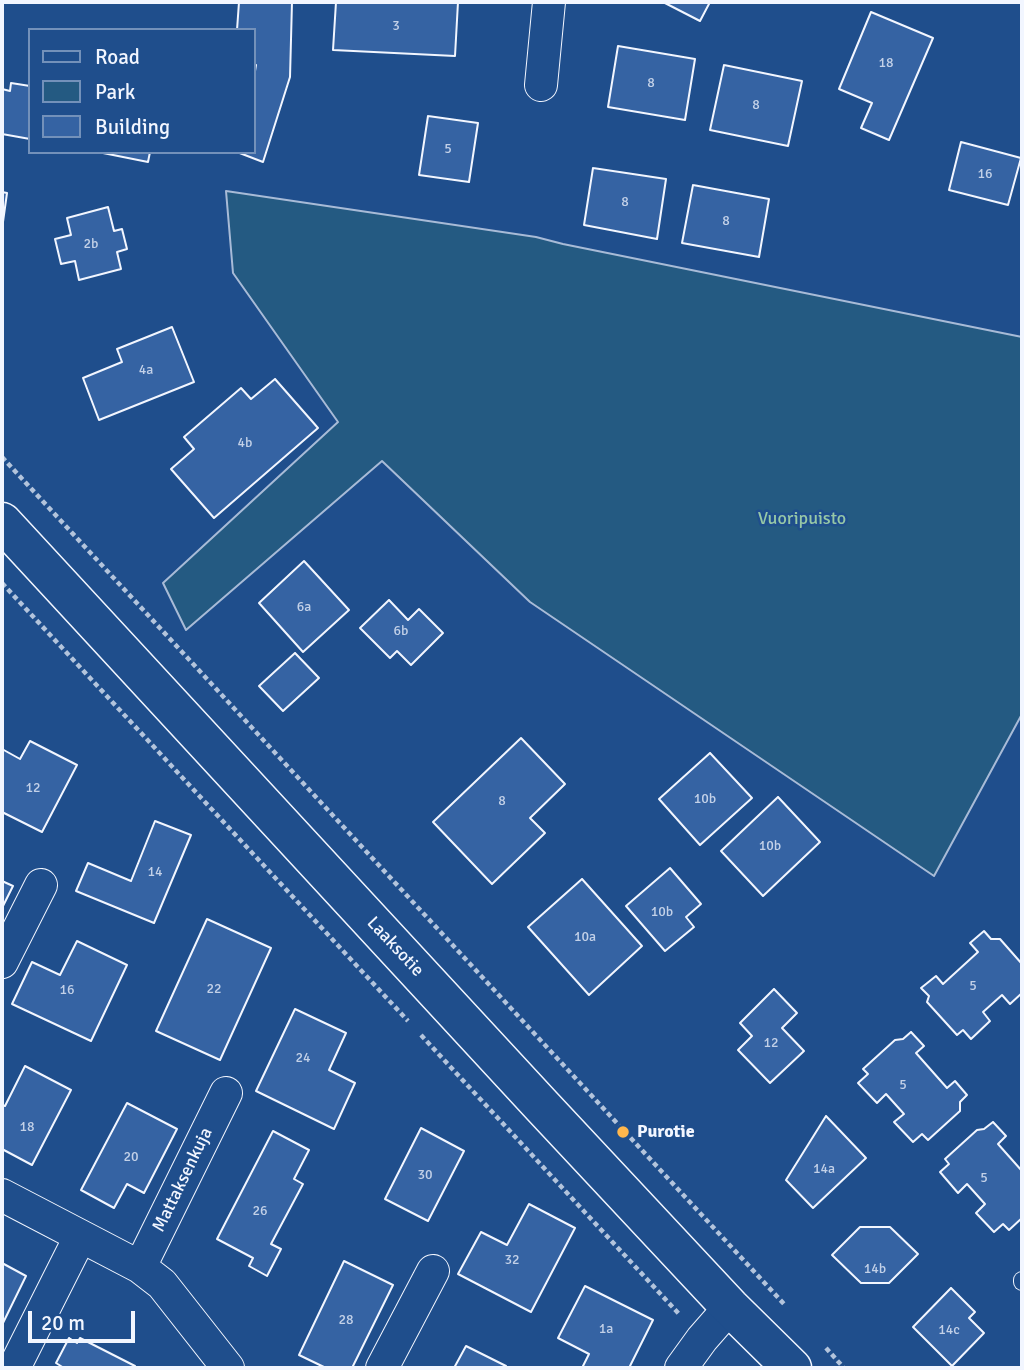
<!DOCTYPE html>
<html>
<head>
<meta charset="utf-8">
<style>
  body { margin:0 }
  #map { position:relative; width:1024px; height:1370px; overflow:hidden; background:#1f4e8c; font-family:Signika,sans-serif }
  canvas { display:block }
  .frame { position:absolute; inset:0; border:4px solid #f2f6ff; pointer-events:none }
  .legend { position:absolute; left:28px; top:28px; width:228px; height:126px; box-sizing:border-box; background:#1f4e8c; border:2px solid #7391ba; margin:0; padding:9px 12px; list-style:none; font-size:21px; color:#f2f6ff }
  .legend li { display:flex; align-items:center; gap:14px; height:35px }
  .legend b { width:35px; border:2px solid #7391ba }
  .scale { position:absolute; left:28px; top:1311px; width:107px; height:32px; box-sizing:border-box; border:4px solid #f2f6ff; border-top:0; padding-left:9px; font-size:21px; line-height:24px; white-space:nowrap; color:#f2f6ff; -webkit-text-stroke:5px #1f4e8c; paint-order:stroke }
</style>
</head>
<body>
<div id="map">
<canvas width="1024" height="1370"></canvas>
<div class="frame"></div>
<ul class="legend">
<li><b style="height:9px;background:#1f4e8c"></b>Road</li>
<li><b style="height:19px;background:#245a82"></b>Park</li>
<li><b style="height:19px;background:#3563a3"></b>Building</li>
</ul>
<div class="scale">20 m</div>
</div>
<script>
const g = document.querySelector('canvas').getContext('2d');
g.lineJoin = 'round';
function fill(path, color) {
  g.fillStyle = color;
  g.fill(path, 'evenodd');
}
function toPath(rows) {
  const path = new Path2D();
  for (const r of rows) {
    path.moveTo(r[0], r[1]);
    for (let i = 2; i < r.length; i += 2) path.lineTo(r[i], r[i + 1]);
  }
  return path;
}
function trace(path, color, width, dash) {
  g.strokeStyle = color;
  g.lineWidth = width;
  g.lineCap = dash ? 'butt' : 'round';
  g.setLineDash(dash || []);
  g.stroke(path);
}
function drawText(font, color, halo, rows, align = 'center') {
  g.font = font + ' Signika,sans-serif';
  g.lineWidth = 5;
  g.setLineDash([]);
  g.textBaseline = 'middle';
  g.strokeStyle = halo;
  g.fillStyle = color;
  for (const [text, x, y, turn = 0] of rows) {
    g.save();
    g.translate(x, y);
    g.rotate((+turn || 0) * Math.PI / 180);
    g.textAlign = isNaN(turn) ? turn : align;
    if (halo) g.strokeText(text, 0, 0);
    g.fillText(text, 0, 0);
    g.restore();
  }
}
const green = toPath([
  [226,191,536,237,563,244,1022,337,1022,714,934,876,530,602,382,461,186,630,163,583,338,422,233,273,226,191]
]);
const building = toPath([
  [239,2,292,2,290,77,263,162,237,152,254,152,254,77,256,65,254,65,254,30,237,30,239,2],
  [336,2,458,2,455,56,333,50,336,2],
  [663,2,710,2,700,21,663,2],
  [871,12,933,38,889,140,861,128,872,103,839,89,871,12],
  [618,46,695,59,685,120,608,107,618,46],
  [724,65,802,81,788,146,710,130,724,65],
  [11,83,30,86,30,139,2,134,2,89,10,91,11,83],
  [428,116,478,123,469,182,419,175,428,116],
  [961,142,1021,158,1008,205,949,190,961,142],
  [98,152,150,152,148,162,98,152],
  [593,168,666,179,657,239,584,225,593,168],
  [693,185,769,199,759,257,682,243,693,185],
  [2,192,7,193,2,229,2,192],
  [108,207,114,231,122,229,127,249,117,252,121,269,79,280,75,261,61,264,55,239,71,235,67,218,108,207],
  [172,327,194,382,99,420,83,378,122,362,117,349,172,327],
  [275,379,318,428,214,518,171,469,194,449,184,437,241,388,251,399,275,379],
  [304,561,349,610,303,652,259,603,304,561],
  [389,600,408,620,419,609,443,633,411,665,397,651,390,658,360,628,389,600],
  [295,653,319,678,283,711,259,686,295,653],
  [521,738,565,784,530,818,545,833,492,884,433,822,521,738],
  [30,741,77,765,42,832,2,812,2,749,20,759,30,741],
  [710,753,752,798,700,845,659,799,710,753],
  [778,797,820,842,763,896,721,851,778,797],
  [155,821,191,835,154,923,76,891,88,863,131,881,155,821],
  [670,868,701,904,686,917,694,927,665,951,626,906,670,868],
  [582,879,642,946,589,995,528,927,582,879],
  [2,881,13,886,2,908,2,881],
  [207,919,271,948,220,1060,156,1031,207,919],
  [984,931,991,939,1000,939,1022,964,1022,993,1010,1004,1002,995,983,1012,990,1021,971,1039,963,1030,957,1035,927,1002,929,996,921,988,936,976,943,984,978,952,970,943,984,931],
  [77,941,127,965,91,1041,12,1004,32,962,60,975,77,941],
  [774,989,797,1013,782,1028,804,1051,770,1083,738,1050,752,1036,740,1023,774,989],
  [295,1009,346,1033,329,1070,355,1083,334,1129,256,1091,295,1009],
  [911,1032,924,1046,916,1053,947,1088,955,1081,967,1095,960,1102,960,1111,928,1140,922,1134,913,1142,894,1122,904,1114,886,1094,877,1103,858,1083,868,1074,863,1069,895,1040,903,1039,911,1032],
  [25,1066,71,1090,32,1165,2,1149,2,1105,5,1106,25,1066],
  [127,1103,177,1129,144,1193,127,1184,114,1208,81,1190,127,1103],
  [826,1116,866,1158,813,1208,786,1180,826,1116],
  [993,1122,1006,1136,998,1144,1022,1171,1022,1218,1009,1230,1003,1224,994,1232,976,1213,985,1204,967,1184,958,1193,940,1172,949,1164,945,1159,977,1130,984,1129,993,1122],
  [421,1128,464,1151,428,1221,385,1199,421,1128],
  [273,1131,309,1150,294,1179,303,1184,271,1244,281,1249,267,1276,249,1266,253,1258,217,1239,273,1131],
  [529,1204,575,1228,531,1312,458,1274,481,1232,507,1245,529,1204],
  [860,1227,890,1227,918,1254,889,1283,861,1283,832,1255,860,1227],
  [344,1261,393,1285,352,1368,326,1368,299,1355,344,1261],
  [2,1263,26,1276,2,1325,2,1263],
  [585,1286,653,1320,629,1368,582,1368,589,1354,558,1338,585,1286],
  [951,1288,975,1312,969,1318,984,1333,952,1366,913,1327,951,1288],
  [69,1338,77,1343,80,1338,135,1366,134,1368,64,1368,56,1363,69,1338],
  [466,1346,506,1366,505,1368,454,1368,466,1346]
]);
const path = toPath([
  [2,457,784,1304],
  [2,583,408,1021],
  [421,1035,679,1314],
  [826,1348,844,1368]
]);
const service = toPath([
  [1022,1280,1022,1282]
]);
const minor = toPath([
  [541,85,549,2],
  [2,962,41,885],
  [2,1195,140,1267,162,1284,228,1368],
  [140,1267,226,1093],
  [14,1368,80,1237],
  [382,1368,433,1271],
  [681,1368,702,1339,730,1307]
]);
const secondary = toPath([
  [2,522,542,1106,730,1307,792,1368]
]);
const markers = [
  [623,1132,7,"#ffb74d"]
];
const numberNames = [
  ["3",396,26],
  ["18",886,63],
  ["8",651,83],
  ["8",756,105],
  ["5",448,149],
  ["16",985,174],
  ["8",625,202],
  ["8",726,221],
  ["2b",91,244],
  ["4a",146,370],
  ["4b",245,443],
  ["6a",304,607],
  ["6b",401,631],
  ["12",33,788],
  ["10b",705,799],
  ["8",502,801],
  ["10b",770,846],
  ["14",155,872],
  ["10b",662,912],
  ["10a",585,937],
  ["5",973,986],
  ["22",214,989],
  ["16",67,990],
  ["12",771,1043],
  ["24",303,1058],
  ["5",903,1085],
  ["18",27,1127],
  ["20",131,1157],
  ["14a",824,1169],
  ["30",425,1175],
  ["5",984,1178],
  ["26",260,1211],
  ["32",512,1260],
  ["14b",875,1269],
  ["28",346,1320],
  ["1a",606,1329],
  ["14c",949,1330]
];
const parkNames = [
  ["Vuoripuisto",802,519]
];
const streetNames = [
  ["Laaksotie",395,947,47],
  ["Mattaksenkuja",183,1180,-64]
];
const poiNames = [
  ["Purotie",637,1132]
];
fill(green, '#245a82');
trace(green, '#a8bbd7', 2);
fill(building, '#3563a3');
trace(building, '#f2f6ff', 2);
trace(service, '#f2f6ff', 18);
trace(minor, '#f2f6ff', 34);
trace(secondary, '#f2f6ff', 41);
trace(path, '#b3c4dc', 4.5, [5, 3.5]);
trace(service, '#1f4e8c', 16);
trace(minor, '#1f4e8c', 32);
trace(secondary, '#1f4e8c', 38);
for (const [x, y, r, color] of markers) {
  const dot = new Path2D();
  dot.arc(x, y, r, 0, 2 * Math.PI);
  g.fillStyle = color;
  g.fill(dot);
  trace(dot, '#1f4e8c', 2.5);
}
drawText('14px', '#c3d1e8', null, numberNames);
drawText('18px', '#97c8a6', '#1f4e8c', parkNames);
drawText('18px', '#f2f6ff', '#1f4e8c', streetNames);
drawText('bold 18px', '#f2f6ff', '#1f4e8c', poiNames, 'left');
</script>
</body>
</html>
